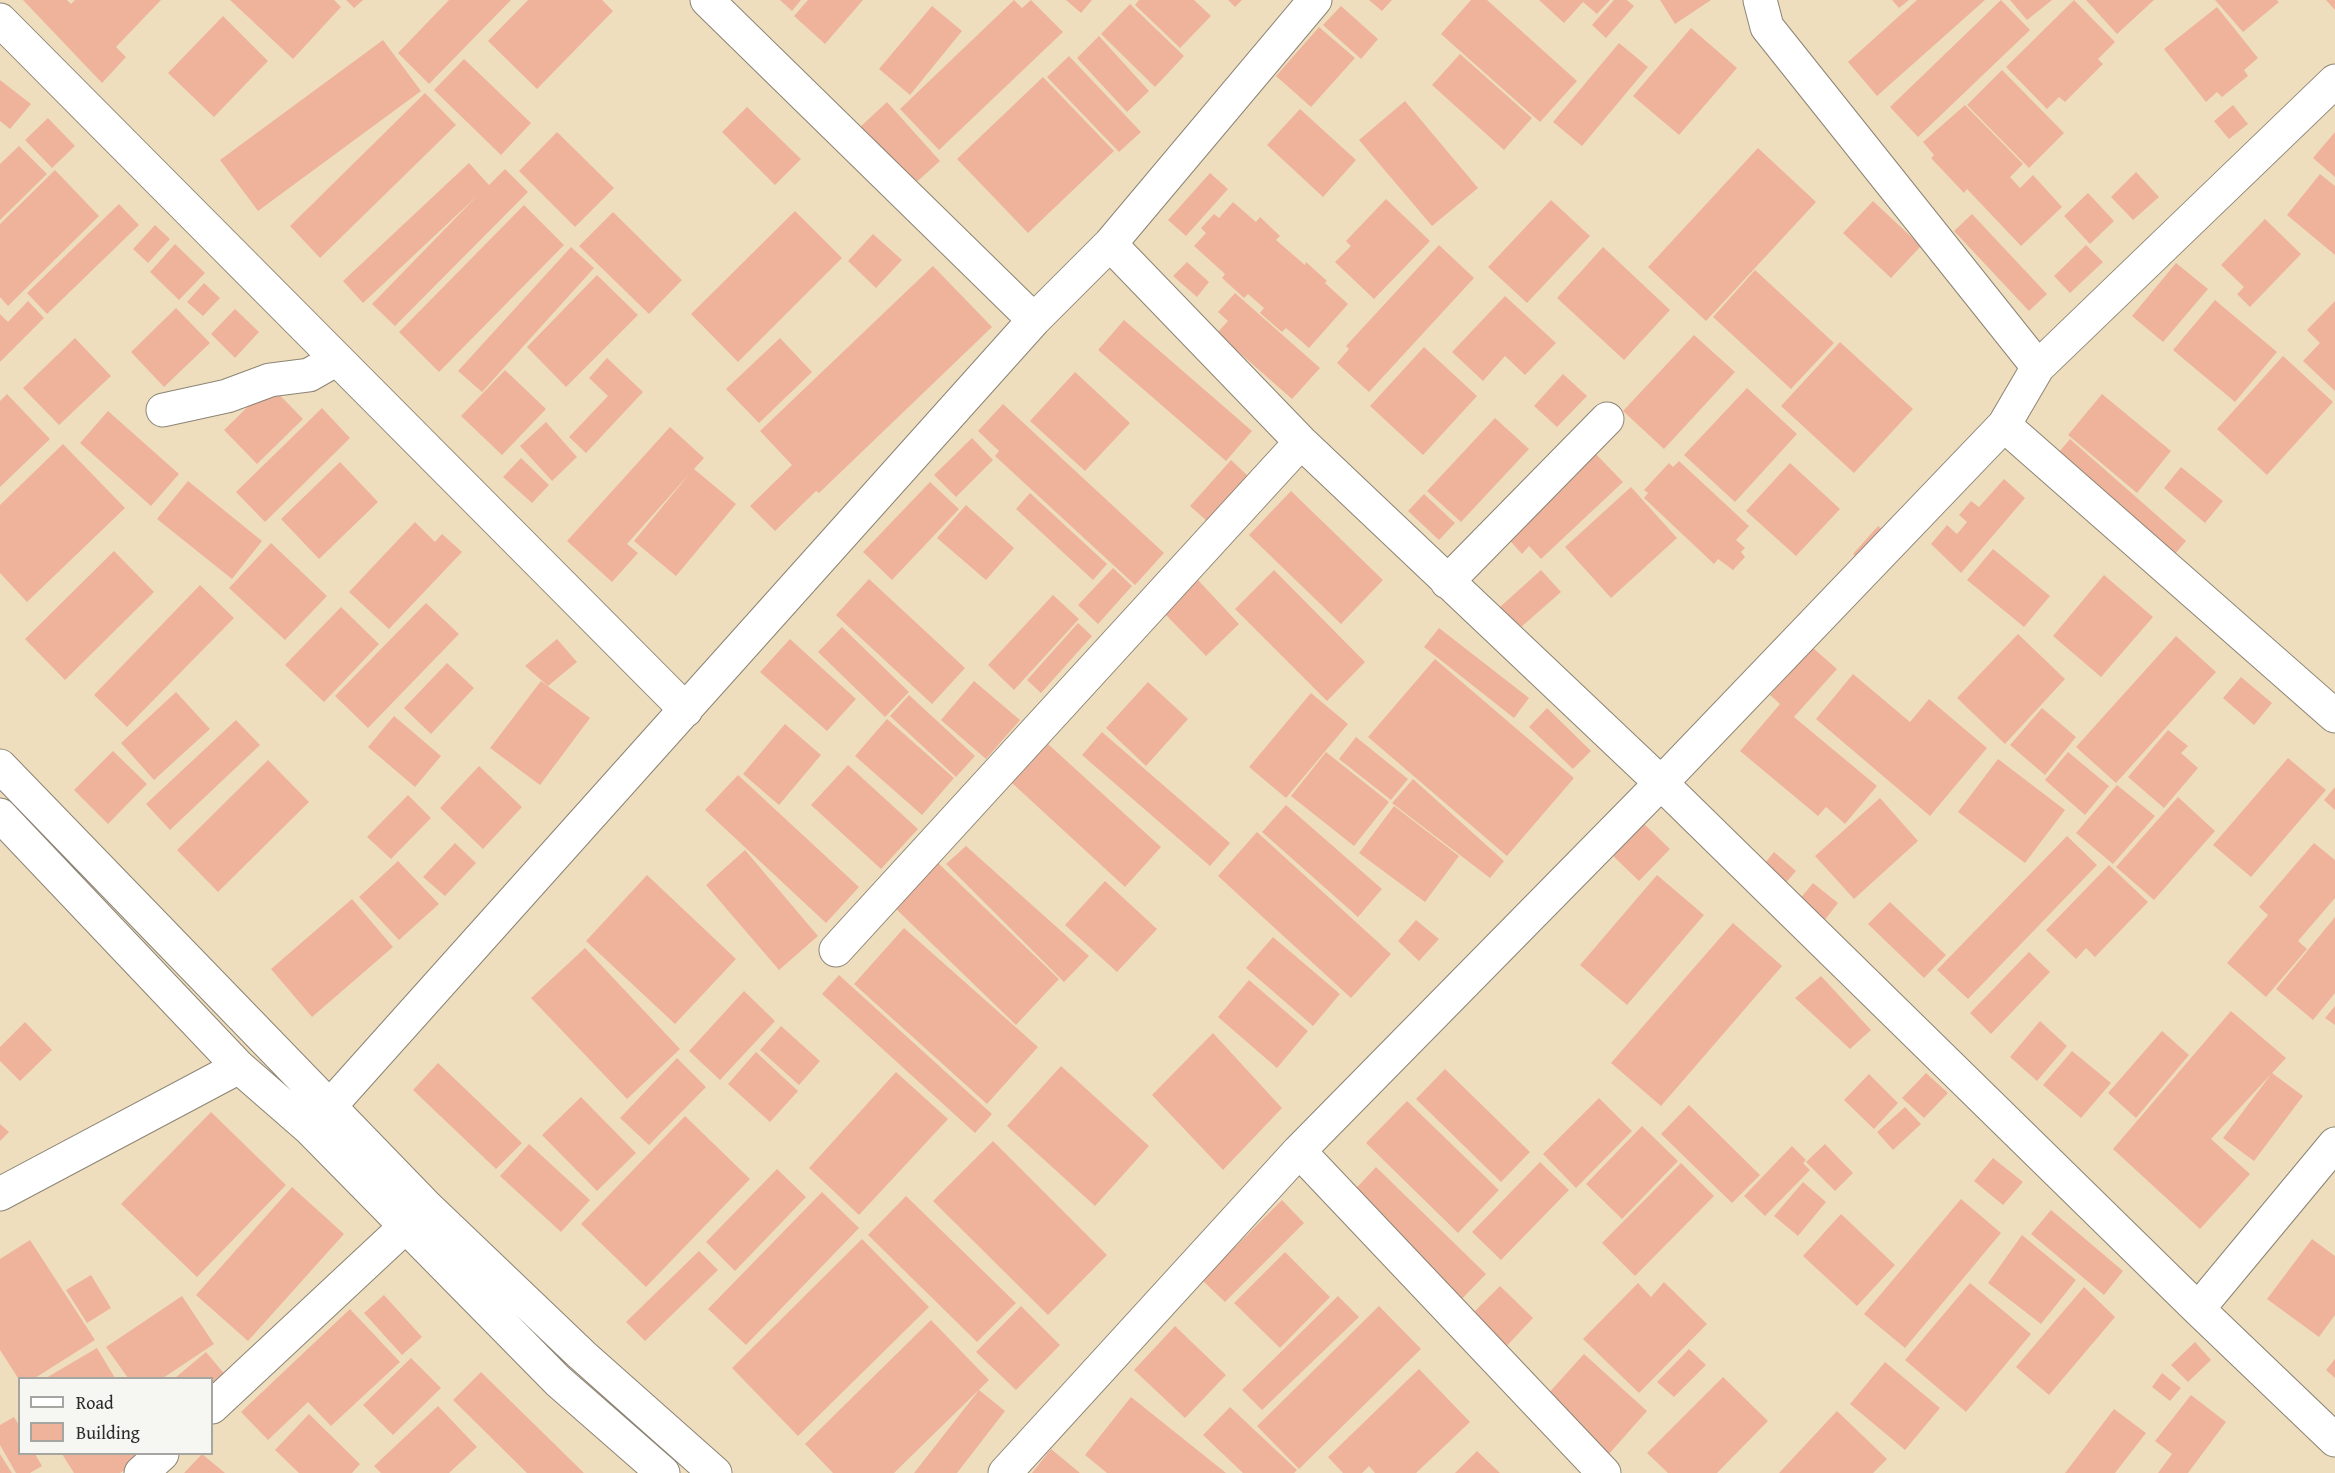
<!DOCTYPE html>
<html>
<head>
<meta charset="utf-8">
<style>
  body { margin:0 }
  #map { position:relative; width:2335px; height:1473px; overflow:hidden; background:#eedebe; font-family:"Gentium Book Plus",serif }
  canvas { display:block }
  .legend { position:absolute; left:18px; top:1377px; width:195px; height:78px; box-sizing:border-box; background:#f6f6f2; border:2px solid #a5a5a2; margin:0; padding:8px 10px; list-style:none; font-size:18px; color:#2b2b2b }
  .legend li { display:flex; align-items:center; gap:12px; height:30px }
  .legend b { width:30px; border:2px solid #a5a5a2 }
</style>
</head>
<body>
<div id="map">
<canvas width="2335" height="1473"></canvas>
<ul class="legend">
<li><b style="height:8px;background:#fff"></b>Road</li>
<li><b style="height:16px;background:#efb39c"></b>Building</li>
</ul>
</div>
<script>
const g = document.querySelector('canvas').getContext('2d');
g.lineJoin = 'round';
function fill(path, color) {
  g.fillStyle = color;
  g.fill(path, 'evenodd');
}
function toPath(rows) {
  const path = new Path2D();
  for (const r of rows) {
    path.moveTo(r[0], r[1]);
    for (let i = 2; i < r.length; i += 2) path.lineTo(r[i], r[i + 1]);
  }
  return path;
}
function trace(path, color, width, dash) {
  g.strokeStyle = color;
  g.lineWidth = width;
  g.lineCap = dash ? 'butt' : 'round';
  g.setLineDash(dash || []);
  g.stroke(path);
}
const building = toPath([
  [23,0,67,0,71,4,75,0,161,0,116,47,126,57,102,83],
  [230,0,334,0,341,7,293,59],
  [346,0,363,0,354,8],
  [449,0,511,0,429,84,398,53],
  [528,0,602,0,613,11,537,89,488,41],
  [780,0,801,0,792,11],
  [808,0,863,0,825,44,794,16],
  [1014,0,1022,8,1031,0,1063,32,939,150,900,109],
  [1066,0,1092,0,1081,13],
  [1139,0,1194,0,1211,16,1180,48,1135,5],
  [1228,0,1242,0,1235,7],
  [1369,0,1392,0,1382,11],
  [1471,0,1487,0,1577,81,1540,122,1441,34],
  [1539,0,1610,0,1597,14,1583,2,1564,23],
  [1614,0,1627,0,1634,6,1606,38,1592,25],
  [1660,0,1711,0,1675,24],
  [1892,0,1909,0,1899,8],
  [1917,0,1985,0,1877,96,1848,62],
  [2001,0,2030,30,1918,137,1890,107],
  [2010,0,2052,0,2027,20],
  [2074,0,2115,42,2098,59,2103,64,2065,102,2059,97,2047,109,2006,67],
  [2086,0,2154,0,2117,34],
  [2215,0,2277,0,2279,2,2243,32],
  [2326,0,2335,0,2335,10],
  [1130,4,1184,56,1155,87,1101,34],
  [932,6,962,31,910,95,879,69],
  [1341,6,1378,39,1361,59,1323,25],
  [2217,7,2258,58,2244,70,2248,76,2222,97,2217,92,2206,102,2164,49],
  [223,16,268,61,214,117,168,73],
  [1319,27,1355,58,1311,107,1276,76],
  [1691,28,1737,68,1679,135,1633,96],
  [1099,36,1149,91,1127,112,1077,58],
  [383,40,421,91,258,211,220,160],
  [1619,43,1648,67,1582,146,1553,122],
  [1460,54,1532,118,1504,150,1432,85],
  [1069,56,1141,132,1119,152,1047,77],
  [464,59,531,123,501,155,434,90],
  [2002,70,2064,133,2029,168,1967,105],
  [1043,77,1114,151,1028,233,957,159],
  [0,80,31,104,10,129,0,121],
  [425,93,456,125,320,258,290,226],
  [1405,101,1478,188,1432,226,1359,140],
  [887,102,940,161,911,187,859,128],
  [1965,105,2023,164,2010,177,2020,188,2033,175,2062,207,2021,246,1967,189,1964,193,1931,158,1934,155,1923,142],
  [2233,105,2248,124,2229,139,2214,121],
  [747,107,801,159,775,185,722,132],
  [1300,109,1356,160,1323,197,1267,145],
  [48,118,75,146,52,168,25,140],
  [557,132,614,188,575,227,519,171],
  [2335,132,2335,177,2313,158],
  [19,146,47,174,0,220,0,164],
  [1758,148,1816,202,1706,321,1648,267],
  [469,163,489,185,505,169,528,192,395,326,372,304,477,196,363,303,343,281],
  [55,170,99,216,8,306,0,297,0,224],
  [2136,172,2159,197,2133,220,2111,197],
  [1210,173,1228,189,1186,236,1168,220],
  [2320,174,2335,186,2335,255,2287,215],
  [2088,193,2114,221,2090,244,2064,216],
  [1386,199,1430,241,1374,299,1335,262,1351,246,1346,241],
  [1551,200,1590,236,1527,303,1488,267],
  [1873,201,1921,246,1891,278,1843,233],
  [1233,202,1256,222,1260,217,1280,236,1276,240,1305,265,1306,262,1327,281,1325,283,1348,304,1309,348,1286,328,1282,332,1260,313,1264,308,1248,294,1244,298,1222,278,1225,274,1194,246,1206,233,1201,228,1214,214,1219,218],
  [119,204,139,225,47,314,27,293],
  [524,205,564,245,439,372,399,332],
  [795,211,842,258,738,362,691,314],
  [613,212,682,280,649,314,579,246],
  [1972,214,2047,294,2029,311,1954,231],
  [2265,219,2301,254,2250,307,2237,294,2244,287,2221,265],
  [155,225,170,239,148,263,133,249],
  [873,234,902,260,876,288,848,261],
  [175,244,205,273,179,300,150,272],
  [1439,245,1474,278,1369,392,1337,363,1349,349,1346,346],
  [2086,245,2103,262,2070,293,2054,276],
  [571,247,594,268,482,392,458,371],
  [1603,247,1670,310,1624,360,1557,298],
  [1187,262,1209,282,1197,297,1173,276],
  [2176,263,2208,289,2163,342,2132,316],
  [933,266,992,327,819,493,816,491,775,531,750,506,792,465,760,431],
  [1755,270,1834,343,1791,389,1713,317],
  [597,275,638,315,566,387,527,347],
  [204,283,220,298,203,316,187,302],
  [1235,293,1320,368,1292,399,1217,333,1228,321,1218,312],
  [1505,296,1556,343,1525,375,1505,356,1483,381,1452,352],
  [2215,300,2277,352,2235,402,2173,350],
  [28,301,44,318,0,362,0,314,8,322],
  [2335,301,2335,391,2303,361,2320,343,2307,330],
  [176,308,210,343,164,387,131,352],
  [235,309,259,332,235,358,211,334],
  [1124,320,1252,431,1226,461,1098,350],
  [1694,335,1735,372,1664,449,1623,411],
  [75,338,111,376,59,425,23,388],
  [780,338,812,372,759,423,726,389],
  [1840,342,1913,409,1854,473,1781,406],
  [1424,347,1477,396,1423,455,1370,406],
  [2283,356,2333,402,2267,475,2217,429],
  [607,358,643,392,586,453,569,437,608,396,589,378],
  [505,370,546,409,502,455,461,416],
  [1075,372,1130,423,1085,471,1030,421],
  [1563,374,1587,396,1557,427,1534,406],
  [270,385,303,419,257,464,224,430],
  [1747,388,1797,434,1735,502,1684,455],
  [7,394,50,439,0,487,0,401],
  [2102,394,2171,451,2137,493,2068,435],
  [1003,404,1164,553,1135,585,995,456,999,451,978,431],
  [322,408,350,438,265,522,236,492],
  [108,411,179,474,151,506,80,443],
  [1495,418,1529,449,1461,522,1427,491],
  [546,422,577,457,552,481,520,446],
  [670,427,704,458,694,469,736,504,676,576,634,541,691,472,627,544,638,553,612,582,567,541],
  [972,438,993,460,956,497,934,475],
  [2070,439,2186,541,2169,561,2054,458],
  [63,444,125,508,27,602,0,573,0,505],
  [1592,450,1623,482,1541,559,1529,546,1522,554,1503,533],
  [521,458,549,485,532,503,503,477],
  [1231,460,1248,476,1207,521,1190,506],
  [1679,461,1749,526,1736,540,1745,548,1741,552,1745,557,1733,570,1718,559,1714,564,1644,498,1648,493,1644,490,1669,463,1673,467],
  [340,462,378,502,319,559,281,519],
  [1790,463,1840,509,1796,556,1746,511],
  [2181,467,2223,501,2205,523,2164,488],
  [2004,479,2025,498,1961,573,1931,544,1947,525,1957,534,1967,522,1959,515,1971,501,1979,507],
  [188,481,262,541,232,579,157,519],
  [930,482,959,509,892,580,863,552],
  [1631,487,1677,538,1611,598,1565,547],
  [1291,491,1383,580,1341,624,1249,535],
  [1030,493,1107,564,1093,580,1016,509],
  [1424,494,1455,523,1439,540,1408,511],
  [966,505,1014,548,986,580,937,538],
  [415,522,435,542,442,534,462,552,389,629,349,592],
  [1878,526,1888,534,1863,563,1853,554],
  [271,543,327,596,285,640,229,588],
  [1993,549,2050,596,2024,627,1967,580],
  [114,551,154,592,65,680,25,639],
  [1113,568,1132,586,1098,624,1078,605],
  [1274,570,1365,662,1327,701,1235,609],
  [1541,570,1561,592,1520,628,1500,607],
  [2104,575,2153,617,2101,677,2053,636],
  [869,579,965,668,932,704,836,615],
  [1198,580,1239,624,1206,656,1164,613],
  [200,585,234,618,127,727,94,695],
  [1053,595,1079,619,1014,690,988,665],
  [426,603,459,634,368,728,335,696],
  [341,607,379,644,324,702,285,665],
  [1078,623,1092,636,1041,693,1027,680],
  [842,627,909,692,885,717,818,652],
  [1439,628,1529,698,1514,718,1424,647],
  [2018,634,2065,679,2005,744,1957,698],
  [2176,636,2216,672,2116,783,2076,747],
  [557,639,577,662,548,686,525,666],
  [790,639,856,699,827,731,760,672],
  [1813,648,1837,669,1794,717,1877,786,1845,824,1826,807,1818,816,1740,751,1780,704,1770,695],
  [1435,659,1574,778,1507,856,1368,737],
  [447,663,474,688,431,734,404,708],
  [1853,674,1910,722,1929,699,1987,748,1930,816,1816,719],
  [2241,677,2272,703,2254,725,2223,698],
  [541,681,590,718,540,785,490,748],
  [974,681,1020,720,986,759,941,720],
  [1148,682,1188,719,1146,766,1106,728],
  [176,692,210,729,154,780,121,743],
  [1311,693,1348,724,1286,798,1249,767],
  [909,695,975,756,956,777,890,716],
  [1547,708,1591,751,1573,769,1529,727],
  [2042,708,2076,737,2045,775,2010,745],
  [394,716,441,756,415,787,368,747],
  [887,719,954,778,922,815,855,756],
  [236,720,260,745,170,830,146,804],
  [785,724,821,755,779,805,743,774],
  [2168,730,2188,746,2181,753,2198,768,2164,808,2128,777],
  [1102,732,1230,843,1210,866,1082,755],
  [1356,737,1408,779,1391,800,1339,759],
  [1048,744,1161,847,1125,887,1012,783],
  [113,751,147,784,108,824,74,790],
  [1326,752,1389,802,1354,846,1291,796],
  [2068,752,2109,786,2085,815,2045,780],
  [2288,758,2326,790,2251,877,2213,845],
  [1998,759,2065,810,2025,863,1958,812],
  [268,760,309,802,218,892,177,850],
  [848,765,918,829,881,869,811,805],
  [479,766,522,807,483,849,440,808],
  [738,775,859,887,826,923,705,810],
  [1413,779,1504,861,1490,878,1392,803],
  [2117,785,2155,816,2113,864,2076,833],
  [2335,787,2335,810,2324,800],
  [408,795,431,818,391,859,367,837],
  [2178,797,2215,831,2154,900,2116,867],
  [1880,798,1918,841,1854,899,1815,856],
  [1286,805,1382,889,1358,917,1262,832],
  [1394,806,1459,856,1425,902,1359,853],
  [1641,821,1670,849,1639,881,1610,853],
  [1257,832,1391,954,1351,998,1218,876],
  [2067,836,2097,865,1968,999,1937,970],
  [455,843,476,863,445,896,423,877],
  [2314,843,2335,860,2335,898,2298,941,2307,949,2266,997,2227,963,2268,915,2259,907],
  [966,846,1089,956,1064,982,946,864],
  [745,850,818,936,779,970,706,885],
  [1774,852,1796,871,1783,886,1761,868],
  [398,861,439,904,399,940,359,897],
  [937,862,1059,979,1016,1025,894,907],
  [2109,865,2148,902,2095,957,2086,948,2076,959,2046,930],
  [647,875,736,959,675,1024,586,941],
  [1657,875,1704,915,1627,1005,1580,965],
  [1105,881,1157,929,1117,972,1065,925],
  [1813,883,1838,903,1824,921,1799,900],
  [352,899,393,947,312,1017,271,969],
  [1890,902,1946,955,1924,978,1868,924],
  [2335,917,2335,993,2313,1020,2276,989],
  [1416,920,1439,939,1419,961,1398,941],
  [1733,923,1782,966,1661,1106,1611,1063],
  [904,928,1038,1047,987,1104,854,984],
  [1273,937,1340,994,1313,1026,1246,968],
  [585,948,680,1049,627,1099,531,998],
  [2029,952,2050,972,1991,1034,1970,1013],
  [839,975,992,1114,975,1133,822,994],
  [1821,976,1871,1030,1850,1049,1795,998],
  [1249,980,1308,1031,1277,1068,1218,1017],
  [744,991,775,1021,720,1080,689,1051],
  [2335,1006,2335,1025,2325,1018],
  [2231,1011,2286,1058,2211,1139,2250,1174,2200,1229,2113,1149],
  [2040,1021,2067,1046,2037,1081,2010,1057],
  [25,1022,52,1050,20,1081,0,1061,0,1047],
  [781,1026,820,1061,799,1085,760,1050],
  [2162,1031,2189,1055,2136,1118,2108,1093],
  [1213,1033,1282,1108,1223,1170,1152,1095],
  [2072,1051,2111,1083,2081,1118,2043,1085],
  [756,1052,798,1091,770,1122,728,1084],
  [677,1058,706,1087,649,1145,620,1118],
  [438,1063,522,1143,496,1169,413,1090],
  [1061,1066,1149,1146,1095,1206,1007,1126],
  [1445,1069,1530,1152,1501,1182,1416,1099],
  [896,1072,948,1119,859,1215,809,1168],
  [1926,1073,1948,1093,1924,1118,1902,1098],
  [2272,1073,2303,1096,2254,1161,2223,1138],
  [1869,1074,1898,1103,1874,1129,1844,1100],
  [581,1097,636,1153,597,1191,542,1135],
  [1599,1098,1632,1131,1576,1188,1543,1154],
  [1407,1101,1499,1190,1458,1233,1366,1143],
  [1689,1105,1760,1175,1732,1203,1661,1134],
  [1905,1107,1921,1124,1893,1150,1877,1132],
  [211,1112,286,1185,197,1277,121,1204],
  [685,1116,750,1179,646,1287,581,1224],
  [0,1124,9,1132,0,1141],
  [1642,1126,1678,1161,1622,1219,1586,1184],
  [993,1141,1107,1255,1048,1315,933,1201],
  [529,1144,590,1200,561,1232,500,1176],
  [1825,1144,1853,1173,1835,1191,1806,1162],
  [1792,1146,1806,1160,1803,1163,1810,1170,1765,1216,1744,1196],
  [1993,1158,2023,1182,2003,1205,1974,1181],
  [1540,1162,1569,1190,1501,1260,1472,1232],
  [1681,1163,1714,1196,1635,1276,1602,1243],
  [1376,1167,1486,1274,1456,1305,1347,1198],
  [777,1169,806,1197,735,1271,706,1242],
  [1803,1182,1826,1202,1798,1236,1774,1216],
  [292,1187,344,1234,248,1341,196,1295],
  [822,1192,859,1228,746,1345,708,1309],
  [906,1196,1016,1303,977,1342,868,1235],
  [1961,1199,2001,1233,1905,1348,1864,1314],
  [1282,1200,1304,1223,1225,1302,1202,1280],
  [2051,1210,2123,1271,2104,1295,2031,1234],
  [1841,1214,1895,1265,1857,1306,1803,1256],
  [2022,1235,2076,1280,2041,1324,1988,1283],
  [862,1239,929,1307,798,1436,732,1368],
  [2312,1239,2335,1256,2335,1315,2319,1337,2267,1299],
  [30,1240,95,1340,35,1378,18,1378,0,1350,0,1259],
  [699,1251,718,1270,645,1341,626,1322],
  [1285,1252,1330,1297,1280,1348,1234,1303],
  [91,1275,111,1308,87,1323,66,1290],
  [1664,1282,1707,1324,1639,1393,1583,1339,1638,1283,1651,1297],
  [1970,1283,2031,1334,1966,1412,1905,1360],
  [1500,1286,1533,1318,1502,1351,1468,1318],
  [2084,1287,2115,1317,2049,1395,2016,1367],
  [384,1295,422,1337,402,1355,364,1313],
  [182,1296,214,1344,163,1378,128,1378,106,1347],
  [1338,1296,1359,1317,1262,1410,1242,1390],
  [1021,1306,1060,1345,1016,1390,976,1352],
  [1379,1306,1421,1349,1299,1469,1257,1426],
  [350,1309,400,1362,331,1426,308,1402,268,1440,241,1412],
  [931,1320,989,1380,894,1473,833,1473,805,1444],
  [1175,1326,1226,1375,1185,1418,1134,1370],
  [2195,1342,2211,1360,2188,1382,2171,1365],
  [97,1348,115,1378,46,1378],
  [1689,1349,1706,1365,1674,1397,1657,1382],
  [206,1352,227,1377,212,1390,212,1378,175,1378],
  [1584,1354,1647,1411,1609,1454,1545,1397],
  [411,1358,441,1388,393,1435,363,1405],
  [2335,1359,2335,1378,2326,1370],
  [1885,1362,1940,1408,1905,1450,1850,1404],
  [1419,1369,1470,1422,1416,1473,1375,1473,1369,1466,1362,1473,1343,1473,1328,1457],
  [481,1372,584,1473,527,1473,453,1400],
  [2162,1373,2181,1388,2170,1401,2152,1387],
  [1723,1377,1768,1421,1717,1473,1668,1473,1647,1453],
  [979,1390,1005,1411,957,1473,914,1473],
  [2191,1395,2226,1422,2188,1473,2158,1473,2172,1454,2155,1441],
  [1131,1397,1226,1473,1107,1473,1085,1455],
  [438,1406,477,1447,449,1473,381,1473,374,1466],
  [1230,1407,1297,1470,1294,1473,1243,1473,1203,1435],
  [2114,1409,2146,1433,2115,1473,2065,1473],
  [1837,1411,1887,1459,1873,1473,1779,1473],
  [309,1414,360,1464,352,1473,299,1473,275,1450],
  [14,1417,20,1427,20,1454,35,1454,42,1466,30,1473,16,1473,0,1445,0,1425],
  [1051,1449,1080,1473,1032,1473],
  [1477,1451,1500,1473,1455,1473],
  [0,1454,12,1473,0,1473],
  [62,1454,151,1454,120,1473,74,1473],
  [202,1454,225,1473,184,1473]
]);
const minor = toPath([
  [707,0,1034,320],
  [1760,0,1767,27,2038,367],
  [0,20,686,710],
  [1110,244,1301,442,1661,783,2198,1309,2335,1440],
  [163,410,227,396,270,380,309,375,337,359],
  [2004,425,2335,716],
  [1447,582,1607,419],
  [0,766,427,1207,582,1355,715,1473],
  [0,815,239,1067,309,1128,558,1381,663,1473],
  [836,950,1301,442],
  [330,1106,1034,320,1110,244,1315,0],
  [1299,1151,1604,1473],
  [0,1194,239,1067],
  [2198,1309,2335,1144],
  [212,1407,406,1226],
  [141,1473,162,1454],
  [1005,1473,1299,1151,1661,783,2004,425,2038,367,2335,81]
]);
fill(building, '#efb39c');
trace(minor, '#8c8474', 35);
trace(minor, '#fff', 33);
</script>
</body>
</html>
